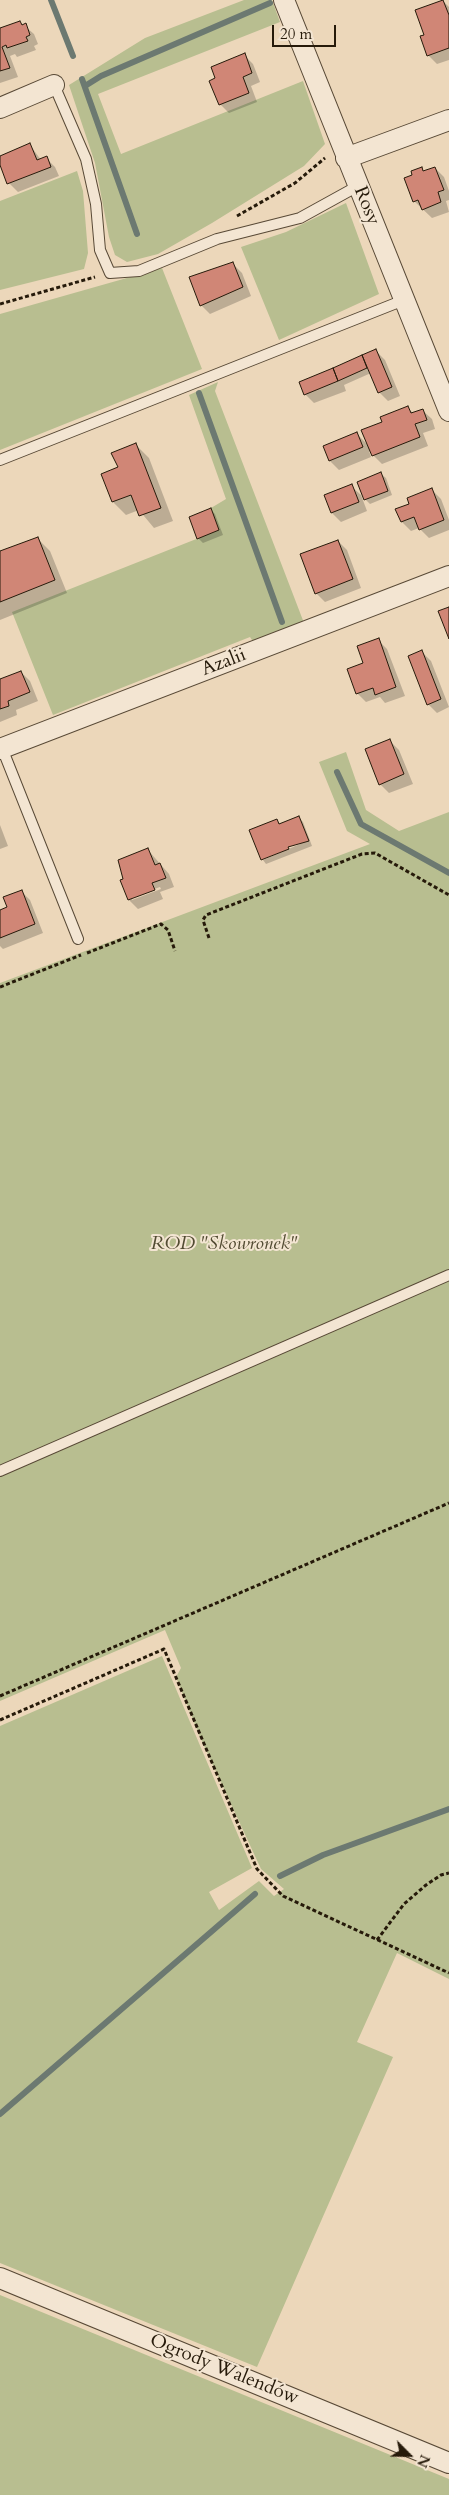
<!DOCTYPE html>
<html>
<head>
<meta charset="utf-8">
<style>
  body { margin:0 }
  #map { position:relative; width:449px; height:2495px; overflow:hidden; background:#ecd7ba; font-family:Cardo,serif }
  canvas { display:block }
  .north { position:absolute; left:384px; top:2430px; width:50px; height:50px; -webkit-text-stroke:4px #f3e5d2; paint-order:stroke; rotate:113deg; font-size:14px; font-weight:700; line-height:20px; text-align:center; color:#261a0a }
  .north::after { content:''; display:block; margin:auto; width:18px; height:22px; background:#261a0a; clip-path:polygon(50% 0,100% 100%,50% 72%,0 100%) }
  .scale { position:absolute; left:272px; top:25px; width:64px; height:22px; box-sizing:border-box; border:2px solid #261a0a; border-top:0; padding-left:6px; font-size:15px; line-height:18px; white-space:nowrap; color:#261a0a; -webkit-text-stroke:4px #f3e5d2; paint-order:stroke }
</style>
</head>
<body>
<div id="map">
<canvas width="449" height="2495"></canvas>
<div class="north">N</div>
<div class="scale">20 m</div>
</div>
<script>
const g = document.querySelector('canvas').getContext('2d');
g.lineJoin = 'round';
function fill(path, color) {
  g.fillStyle = color;
  g.fill(path, 'evenodd');
}
function toPath(rows) {
  const path = new Path2D();
  for (const r of rows) {
    path.moveTo(r[0], r[1]);
    for (let i = 2; i < r.length; i += 2) path.lineTo(r[i], r[i + 1]);
  }
  return path;
}
function trace(path, color, width, dash) {
  g.strokeStyle = color;
  g.lineWidth = width;
  g.lineCap = dash ? 'butt' : 'round';
  g.setLineDash(dash || []);
  g.stroke(path);
}
function drawText(font, color, halo, rows, align = 'center') {
  g.font = font + ' Cardo,serif';
  g.lineWidth = 4;
  g.setLineDash([]);
  g.textBaseline = 'middle';
  g.strokeStyle = halo;
  g.fillStyle = color;
  for (const [text, x, y, turn = 0] of rows) {
    g.save();
    g.translate(x, y);
    g.rotate((+turn || 0) * Math.PI / 180);
    g.textAlign = isNaN(turn) ? turn : align;
    if (halo) g.strokeText(text, 0, 0);
    g.fillText(text, 0, 0);
    g.restore();
  }
}
const green = toPath([
  [244,0,272,0,280,22,98,94,121,154,303,81,325,144,304,166,212,223,158,254,127,262,115,255,109,237,95,163,69,85,145,38],
  [77,171,83,191,88,253,84,269,0,290,0,201],
  [346,203,379,294,279,340,241,247,286,232],
  [162,268,202,369,0,450,0,314],
  [218,382,215,391,304,623,254,643,250,637,53,715,12,612,219,530,211,508,226,499,189,395],
  [346,752,366,810,399,831,449,812,449,1979,397,1953,357,2042,393,2057,257,2367,0,2263,0,1726,162,1656,252,1868,209,1892,219,1910,259,1881,274,1896,284,1889,261,1869,200,1737,176,1677,181,1668,165,1630,0,1701,0,983,370,844,347,831,319,762],
  [0,2295,449,2479,449,2495,0,2495]
]);
const shadow = toPath([
  [443,1,449,7,449,60,437,64,428,55,425,35],
  [20,22,34,34,38,44,34,46,36,50,17,57,15,54,10,56,18,77,0,83,0,34],
  [244,55,253,64,260,82,251,86,257,102,229,113,220,104],
  [30,145,41,160,46,158,55,167,59,176,18,192,9,183,0,157],
  [435,168,444,177,449,191,449,200,446,201,449,212,432,218,414,201,422,169,424,172],
  [233,264,242,273,251,296,210,314,201,305],
  [376,351,385,360,400,396,388,401,379,392,371,373,344,385,346,391,314,403,305,394,362,356],
  [408,408,414,414,422,410,432,419,435,429,423,433,428,446,382,464,369,451,371,457,339,470,330,461,325,447,357,434,369,446,383,423],
  [136,445,149,458,173,521,154,528,139,510,126,515,113,502,103,474,119,468],
  [381,474,386,478,392,495,370,504,365,499],
  [351,486,361,495,367,511,341,522,332,513],
  [432,490,441,499,449,520,449,530,429,538,419,528,411,531,402,522,397,509,410,504],
  [210,509,215,514,223,535,203,543,198,538],
  [37,538,50,551,67,593,0,620,0,553],
  [338,541,347,550,361,588,325,602,316,593],
  [378,640,387,649,405,696,385,703,380,697,366,702,357,693,365,664],
  [422,652,431,661,449,707,437,713,428,704],
  [21,672,30,681,38,701,16,710,17,715,0,722,0,680],
  [390,741,399,750,413,784,389,793,380,784],
  [298,817,303,822,312,846,266,864,263,860,300,844,299,841,262,860,251,831,277,820,280,824],
  [0,825,8,846,0,849],
  [148,850,169,874,174,887,160,892,163,899,138,909,129,900,122,881],
  [160,887,161,889,132,900,132,897],
  [21,891,30,900,43,933,3,949,0,946,0,912,9,908]
]);
const stream = toPath([
  [51,0,73,56],
  [82,79,137,234],
  [85,86,101,76,270,3],
  [199,393,282,622],
  [337,772,361,824,449,873],
  [280,1876,323,1855,449,1809],
  [0,2114,255,1894]
]);
const building = toPath([
  [443,0,449,15,449,48,427,56,420,36,424,35,415,10,443,0],
  [20,21,22,25,26,23,30,35,26,37,28,41,7,48,6,45,2,47,10,68,0,71,0,28,20,21],
  [245,53,252,73,243,77,249,93,219,105,209,81,215,78,211,67,245,53],
  [30,143,37,160,47,156,51,167,7,184,0,165,0,156,30,143],
  [422,167,423,171,435,167,444,190,438,192,441,202,422,210,418,200,413,202,404,178,412,175,411,171,422,167],
  [233,262,243,287,200,306,189,277,233,262],
  [376,349,392,387,378,393,362,355,376,349],
  [362,355,367,368,338,381,333,368,362,355],
  [333,368,338,381,304,395,299,382,333,368],
  [408,406,411,413,423,409,427,420,415,424,420,437,372,456,361,430,382,422,380,417,408,406],
  [357,432,363,447,329,461,323,446,357,432],
  [136,443,161,508,139,516,131,495,112,502,101,474,118,467,111,453,136,443],
  [381,472,388,491,364,500,357,482,381,472],
  [352,484,359,502,331,513,324,495,352,484],
  [432,488,444,520,419,530,414,517,401,522,395,509,409,504,407,498,432,488],
  [211,508,219,530,197,539,189,517,211,508],
  [38,537,55,580,0,602,0,551,38,537],
  [338,540,353,579,315,594,300,554,338,540],
  [449,607,449,639,438,611,449,607],
  [379,638,396,687,375,695,373,688,356,694,347,669,363,663,357,646,379,638],
  [422,650,441,699,427,705,408,656,422,650],
  [21,671,30,692,8,701,9,706,0,709,0,679,21,671],
  [390,739,404,774,379,785,365,749,390,739],
  [299,816,309,841,288,847,289,849,261,860,249,830,277,819,279,824,299,816],
  [148,848,155,865,160,863,166,878,152,883,155,890,128,900,120,880,123,879,118,860,148,848],
  [22,890,35,924,0,938,0,910,7,907,3,897,22,890]
]);
const path = toPath([
  [237,216,295,183,325,158],
  [0,304,95,277],
  [209,938,203,920,206,915,362,854,375,853,449,895],
  [87,953,161,924,168,930,175,951],
  [0,987,81,955],
  [0,1696,449,1503],
  [0,1720,164,1649,257,1869,283,1896,449,1973],
  [377,1940,404,1904,426,1885,441,1875,449,1873]
]);
const service = toPath([
  [54,85,86,159,96,204,100,250,110,273,139,271,217,239,300,218,358,186],
  [0,460,404,300],
  [2,748,78,939],
  [0,1471,449,1275]
]);
const minor = toPath([
  [284,0,449,411],
  [0,108,54,85],
  [346,158,449,120],
  [0,749,449,576],
  [0,2278,449,2463]
]);
const streetNames = [
  ["Rosy",366,206,68],
  ["Azalii",224,663,-21],
  ["Ogrody Walendów",224,2370,22]
];
const parkNames = [
  ["ROD \"Skowronek\"",224,1245]
];
fill(green, '#b8be90');
fill(shadow, '#0003');
trace(stream, '#6c7971', 6);
fill(building, '#d08676');
trace(building, '#261a0a', 1);
trace(service, '#584936', 12);
trace(minor, '#584936', 22);
trace(path, '#261a0a', 3, [4, 2.5]);
trace(service, '#f3e5d2', 10);
trace(minor, '#f3e5d2', 20);
drawText('19px', '#261a0a', '#f3e5d2', streetNames);
drawText('italic 19px', '#524b32', '#f3e5d2', parkNames);
</script>
</body>
</html>
